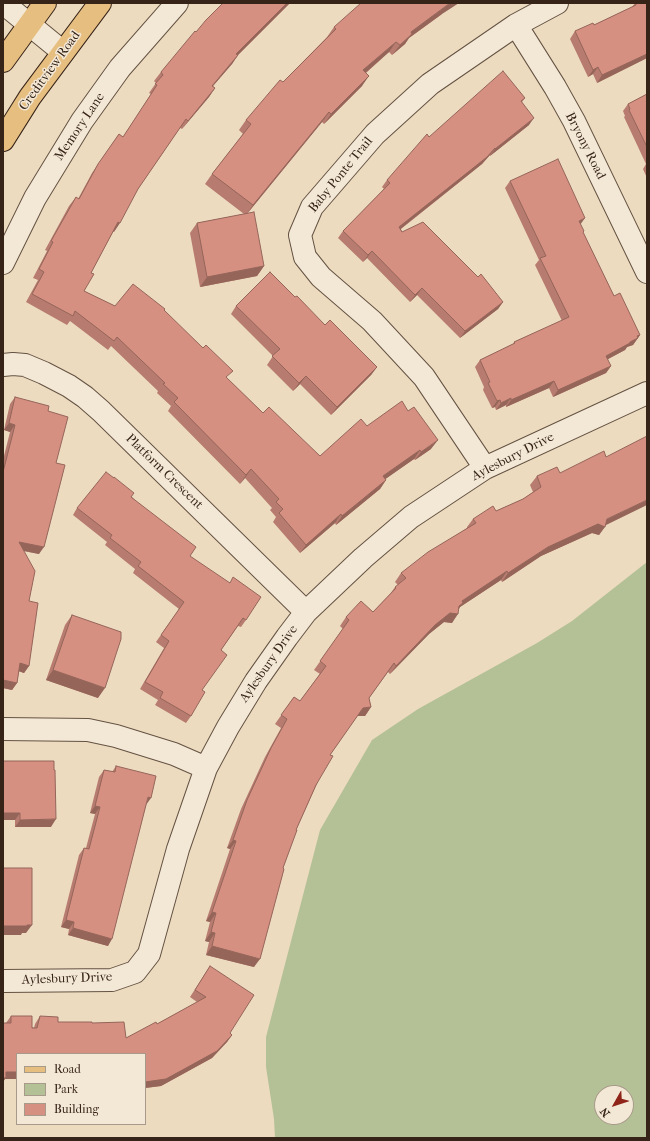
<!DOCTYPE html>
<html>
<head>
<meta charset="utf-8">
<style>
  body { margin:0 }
  #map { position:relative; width:650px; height:1141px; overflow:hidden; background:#eddbc0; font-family:"IM FELL French Canon",serif }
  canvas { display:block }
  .frame { position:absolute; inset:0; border:4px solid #372418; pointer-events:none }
  .legend { position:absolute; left:16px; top:1053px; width:130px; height:72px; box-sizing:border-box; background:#f3e8d6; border:1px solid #a89a8a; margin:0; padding:5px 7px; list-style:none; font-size:12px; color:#372418 }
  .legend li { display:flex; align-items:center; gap:8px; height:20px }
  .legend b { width:20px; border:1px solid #a89a8a }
  .north { position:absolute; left:594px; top:1085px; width:40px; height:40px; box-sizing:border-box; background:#f3e8d6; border:1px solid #a89a8a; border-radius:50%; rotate:231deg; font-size:11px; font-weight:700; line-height:16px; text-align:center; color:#372418 }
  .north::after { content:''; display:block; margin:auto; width:14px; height:18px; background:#8f2418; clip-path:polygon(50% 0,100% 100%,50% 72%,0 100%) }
</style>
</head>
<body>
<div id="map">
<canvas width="650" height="1141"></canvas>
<div class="frame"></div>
<ul class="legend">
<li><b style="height:5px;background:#e6be80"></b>Road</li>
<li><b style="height:11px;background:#b4c196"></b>Park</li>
<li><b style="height:11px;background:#d59081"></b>Building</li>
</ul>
<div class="north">N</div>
</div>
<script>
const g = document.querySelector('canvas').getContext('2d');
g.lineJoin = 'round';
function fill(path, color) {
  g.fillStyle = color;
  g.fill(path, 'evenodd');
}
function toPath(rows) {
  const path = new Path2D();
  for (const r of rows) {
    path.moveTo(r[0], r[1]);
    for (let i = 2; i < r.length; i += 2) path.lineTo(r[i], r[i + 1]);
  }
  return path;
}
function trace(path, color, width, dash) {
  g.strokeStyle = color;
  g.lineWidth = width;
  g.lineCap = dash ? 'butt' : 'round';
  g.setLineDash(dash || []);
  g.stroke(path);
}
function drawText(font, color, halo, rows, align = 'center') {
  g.font = font + ' "IM FELL French Canon",serif';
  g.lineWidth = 3;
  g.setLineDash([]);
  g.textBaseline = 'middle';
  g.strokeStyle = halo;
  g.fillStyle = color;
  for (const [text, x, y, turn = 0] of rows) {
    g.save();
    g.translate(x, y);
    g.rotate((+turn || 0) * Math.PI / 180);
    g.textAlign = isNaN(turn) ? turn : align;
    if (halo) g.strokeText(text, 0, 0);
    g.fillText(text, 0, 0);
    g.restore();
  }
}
const green = toPath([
  [647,562,647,1138,275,1138,274,1119,266,1067,266,1037,320,830,372,740,418,709,537,643,572,621],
  [602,1093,626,1093,626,1117,602,1117]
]);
const minor = toPath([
  [3,3,63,52],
  [516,25,555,87,574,121,647,272],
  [3,263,35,198,82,121,120,68,177,3],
  [3,365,13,364,25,365,44,373,69,386,85,397,101,411,306,612],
  [485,468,424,377,372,321,321,277,305,257,300,235,312,207,375,134,430,84,516,25,557,3],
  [3,729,88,730,116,736,174,754,206,768],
  [3,981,112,980,135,972,149,954,178,849,206,768,228,727,256,681,287,637,306,612,363,558,411,517,485,468,647,393]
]);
const major = toPath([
  [3,61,45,3],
  [3,140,30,97,100,3]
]);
const wall = toPath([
  [290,3,238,55,232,64,213,86,215,88,209,97,182,129,180,128,138,189,113,232,91,273,84,291,115,306,164,310,227,378,263,413,320,456,367,426,431,449,415,460,414,459,385,479,386,480,380,489,336,525,335,523,300,553,273,522,276,517,270,510,272,508,245,478,240,484,168,411,171,406,157,393,158,391,111,346,108,350,70,321,67,325,26,302,38,280,33,278,47,251,45,250,69,206,76,197,78,199,92,173,119,134,123,137,151,94,149,93,156,83,154,81,161,72,196,32],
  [635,3,647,3,647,58,597,83,593,74,588,77,570,39,575,31,594,25,632,7],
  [442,14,409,38,405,44,392,55,389,52,366,73,362,86,324,124,322,122,247,214,264,266,257,276,200,287,190,233,197,223,244,214,205,184,212,174,243,134,239,130,246,120,327,37,334,27],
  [647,94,647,178,643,169,646,164,624,117,625,116,623,111,628,104],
  [525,98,522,102,529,125,490,156,490,155,482,164,401,229,402,232,503,302,498,309,460,338,417,295,410,302,367,258,363,262,338,238,343,231,384,189,382,187,387,180,429,137],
  [510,181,580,225,583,232,614,296,640,335,633,345,627,347,625,350,607,359,611,366,606,373,553,397,549,388,506,407,506,405,496,410,495,407,492,408,483,390,484,387,475,367,480,360,513,344,514,342,562,321,535,265,539,260,505,188],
  [295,297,325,325,377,367,371,375,331,415,300,384,293,391,267,365,273,356,231,314,236,306],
  [15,397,48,411,56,463,39,554,24,551,29,601,29,666,24,673,19,671,17,683,12,690,3,688,3,460,10,432,4,430,10,404],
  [560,473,605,526,599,535,592,533,541,556,502,582,501,580,460,607,452,623,444,622,429,634,390,674,388,672,369,698,371,707,365,716,357,716,330,755,296,830,283,868,254,967,206,955,209,942,205,941,210,922,206,921,230,849,227,848,241,809,265,757,281,728,275,724,294,697,300,701,320,674,314,670,343,629,340,626,346,617,373,612,390,594,395,587,398,585,395,582,401,573,467,528,467,527,473,519,496,511,523,499,533,492,530,485,537,476],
  [132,497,190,556,246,620,241,627,238,626,221,650,202,690,191,716,186,723,155,705,158,700,140,689,164,648,156,642,179,609,133,573,135,569,105,545,107,542,73,515,77,508],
  [72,615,98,698,46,680,65,625],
  [3,761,51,827,15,827,15,820,3,820],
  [116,766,146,805,108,946,68,935,69,929,61,927,79,855,84,848,86,848,95,814,90,813,99,777,104,770,112,772],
  [210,966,230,1033,232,1035,227,1042,212,1058,161,1086,145,1088,145,1054,5,1079,3,1082,3,1023,6,1023,11,1016,34,1028,35,1024,40,1016,58,1022,92,1023,126,1038,157,1024,197,1002,190,997]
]);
const shadedWall = toPath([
  [287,3,290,3,230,63,236,54],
  [450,3,459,3,442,14,409,38,405,44,392,55,400,45,411,32],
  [396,42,389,52,356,81,363,70],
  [647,54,647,58,597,83,602,75],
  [238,55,232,64,206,94,212,86],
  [598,67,593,74,588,77,593,70],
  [369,76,362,86,324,124,331,114],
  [215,88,209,97,182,129,188,121],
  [329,112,322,122,246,215,253,205],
  [534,118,529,125,490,156,495,149],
  [495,148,490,155,482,164,394,234,399,227],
  [585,218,580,225,579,221],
  [118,222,120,223,114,232,112,231],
  [372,251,367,258,363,262,368,255],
  [264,266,257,276,200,287,207,277],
  [422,288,417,295,410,302,415,295],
  [503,302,498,309,460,338,465,331],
  [640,335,633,345,627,347,625,350,601,363,606,356,630,342,637,336],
  [611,366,606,373,553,397,558,390],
  [377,367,371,375,331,415,337,407],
  [306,376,300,384,293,391,299,383],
  [554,381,549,388,506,407,511,400],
  [511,398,506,405,496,410,501,403],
  [500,400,495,407,492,408,497,401],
  [9,423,15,425,10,432,4,430],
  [438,440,431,449,415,460,421,452],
  [420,450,414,459,377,485,383,476],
  [251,469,245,478,240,484,246,475],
  [386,480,380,489,336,525,342,516],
  [647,500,647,505,604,526,605,527,599,535,592,533,541,556,502,582,508,573,548,547],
  [341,514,335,523,300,553,306,545],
  [19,542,44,547,39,554,14,549],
  [507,571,501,580,460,607,457,611,458,614,452,623,444,622,429,634,390,674,396,666,435,625,462,601],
  [20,663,29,666,24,673,15,670],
  [53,670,105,688,98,698,46,680],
  [3,680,17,683,12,690,3,688],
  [371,707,365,716,357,716,363,708],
  [148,797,151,798,146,805],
  [95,806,100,807,95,814,90,813],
  [3,813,20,813,15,820,3,820],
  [56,819,51,827,15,827,20,820],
  [233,840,236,841,230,849,227,848],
  [212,912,216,913,210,922,206,921],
  [66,920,74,922,69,929,61,927],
  [27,925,32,925,26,933,22,933,21,935,3,935,3,926],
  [73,928,112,939,108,946,68,935],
  [211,932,215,933,209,942,205,941],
  [212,946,260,959,254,967,206,955],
  [232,1035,227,1042,212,1058,161,1086,145,1088,145,1082],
  [6,1072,17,1072,17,1079,5,1079,3,1082,3,1076]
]);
const building = toPath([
  [223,3,287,3,236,54,238,55,212,86,215,88,188,121,186,119,138,189,120,223,118,222,91,273,94,274,84,291,115,306,133,284,165,309,164,310,203,348,206,345,233,371,226,377,263,413,269,407,320,456,361,419,367,426,402,401,408,411,414,407,438,440,421,452,420,450,383,476,386,480,342,516,341,514,306,545,279,513,283,509,276,502,279,499,251,469,246,475,174,402,178,398,163,384,165,383,117,337,114,341,75,311,73,316,32,294,44,272,39,269,53,242,51,241,76,197,79,199,98,164,119,134,123,137,157,85,155,84,163,75,161,72,195,31,196,32,206,20,223,3],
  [361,3,450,3,411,32,412,34,400,45,396,42,363,70,369,76,331,114,329,112,253,205,212,174,251,124,246,120,280,80,283,82,336,29,334,27,361,3],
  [636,3,647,3,647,54,602,75,598,67,593,70,575,31,593,23,594,25,636,5,636,3],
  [503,71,525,98,521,101,534,118,495,149,495,148,487,157,399,227,402,232,423,222,478,277,481,274,503,302,465,331,422,288,415,295,372,251,368,255,343,231,390,183,387,180,427,134,429,137,503,71],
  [647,94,647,147,629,110,630,109,628,104,647,94],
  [558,159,585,218,579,221,584,231,583,232,614,296,620,293,640,335,637,336,638,338,630,342,630,343,606,356,611,366,558,390,554,381,511,400,511,398,501,403,500,400,497,401,488,383,490,382,480,360,515,343,514,342,569,317,540,258,546,256,510,181,558,159],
  [254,212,264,266,207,277,197,223,254,212],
  [270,272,295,297,297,296,325,325,330,320,377,367,337,407,306,376,299,383,272,356,280,349,236,306,270,272],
  [15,397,49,406,48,411,68,417,56,463,65,465,44,547,19,542,35,571,29,601,38,603,29,666,20,663,17,683,3,680,3,472,15,425,9,423,15,397],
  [647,436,647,500,607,519,605,527,598,524,548,547,508,573,507,571,462,601,463,603,459,606,458,614,450,613,435,625,396,666,394,663,369,698,371,707,363,708,330,755,333,756,316,785,296,830,297,830,283,868,284,869,260,959,212,946,215,933,211,932,216,913,212,912,236,841,233,840,247,800,271,748,287,719,281,715,294,697,300,701,326,666,320,661,349,620,346,617,361,601,373,612,396,588,395,587,406,578,401,573,428,552,476,523,473,519,493,506,496,511,523,499,541,487,537,476,557,467,560,473,604,451,606,457,647,436],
  [106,472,114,478,114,477,134,493,131,497,196,547,190,556,230,583,233,577,261,597,246,620,243,618,221,650,227,655,202,690,205,692,191,716,160,698,163,692,145,682,169,641,161,635,184,602,138,566,141,562,110,538,112,535,77,508,106,472],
  [72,615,121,632,121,639,105,688,53,670,72,615],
  [3,761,54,761,54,770,55,770,56,819,20,820,20,813,3,813,3,761],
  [116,766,156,776,151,798,148,797,112,939,73,928,74,922,66,920,84,848,89,849,100,807,95,806,104,770,115,772,116,766],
  [3,868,32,868,32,925,27,925,27,926,3,926,3,868],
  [210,966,254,995,230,1033,232,1035,217,1051,166,1079,145,1082,145,1054,17,1054,17,1072,6,1072,6,1078,3,1078,3,1023,11,1023,11,1016,32,1016,32,1028,37,1028,40,1016,58,1017,58,1022,92,1022,92,1023,124,1022,126,1038,156,1022,157,1024,206,997,195,990,210,966]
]);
const streetNames = [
  ["Creditview Road",50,71,-54],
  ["Memory Lane",80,127,-56],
  ["Bryony Road",585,146,63],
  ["Baby Ponte Trail",341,175,-51],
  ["Aylesbury Drive",513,457,-27],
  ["Platform Crescent",164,472,44],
  ["Aylesbury Drive",269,664,-55],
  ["Aylesbury Drive",67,979,-2]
];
fill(green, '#b4c196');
trace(minor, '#645242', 24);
trace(major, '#372418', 24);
trace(minor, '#f3e8d6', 22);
trace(major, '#e6be80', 22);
fill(wall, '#b77c6f');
fill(shadedWall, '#95655a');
fill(building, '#d59081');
trace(building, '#95655a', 1);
drawText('13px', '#372418', '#f3e8d6', streetNames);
</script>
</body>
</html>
